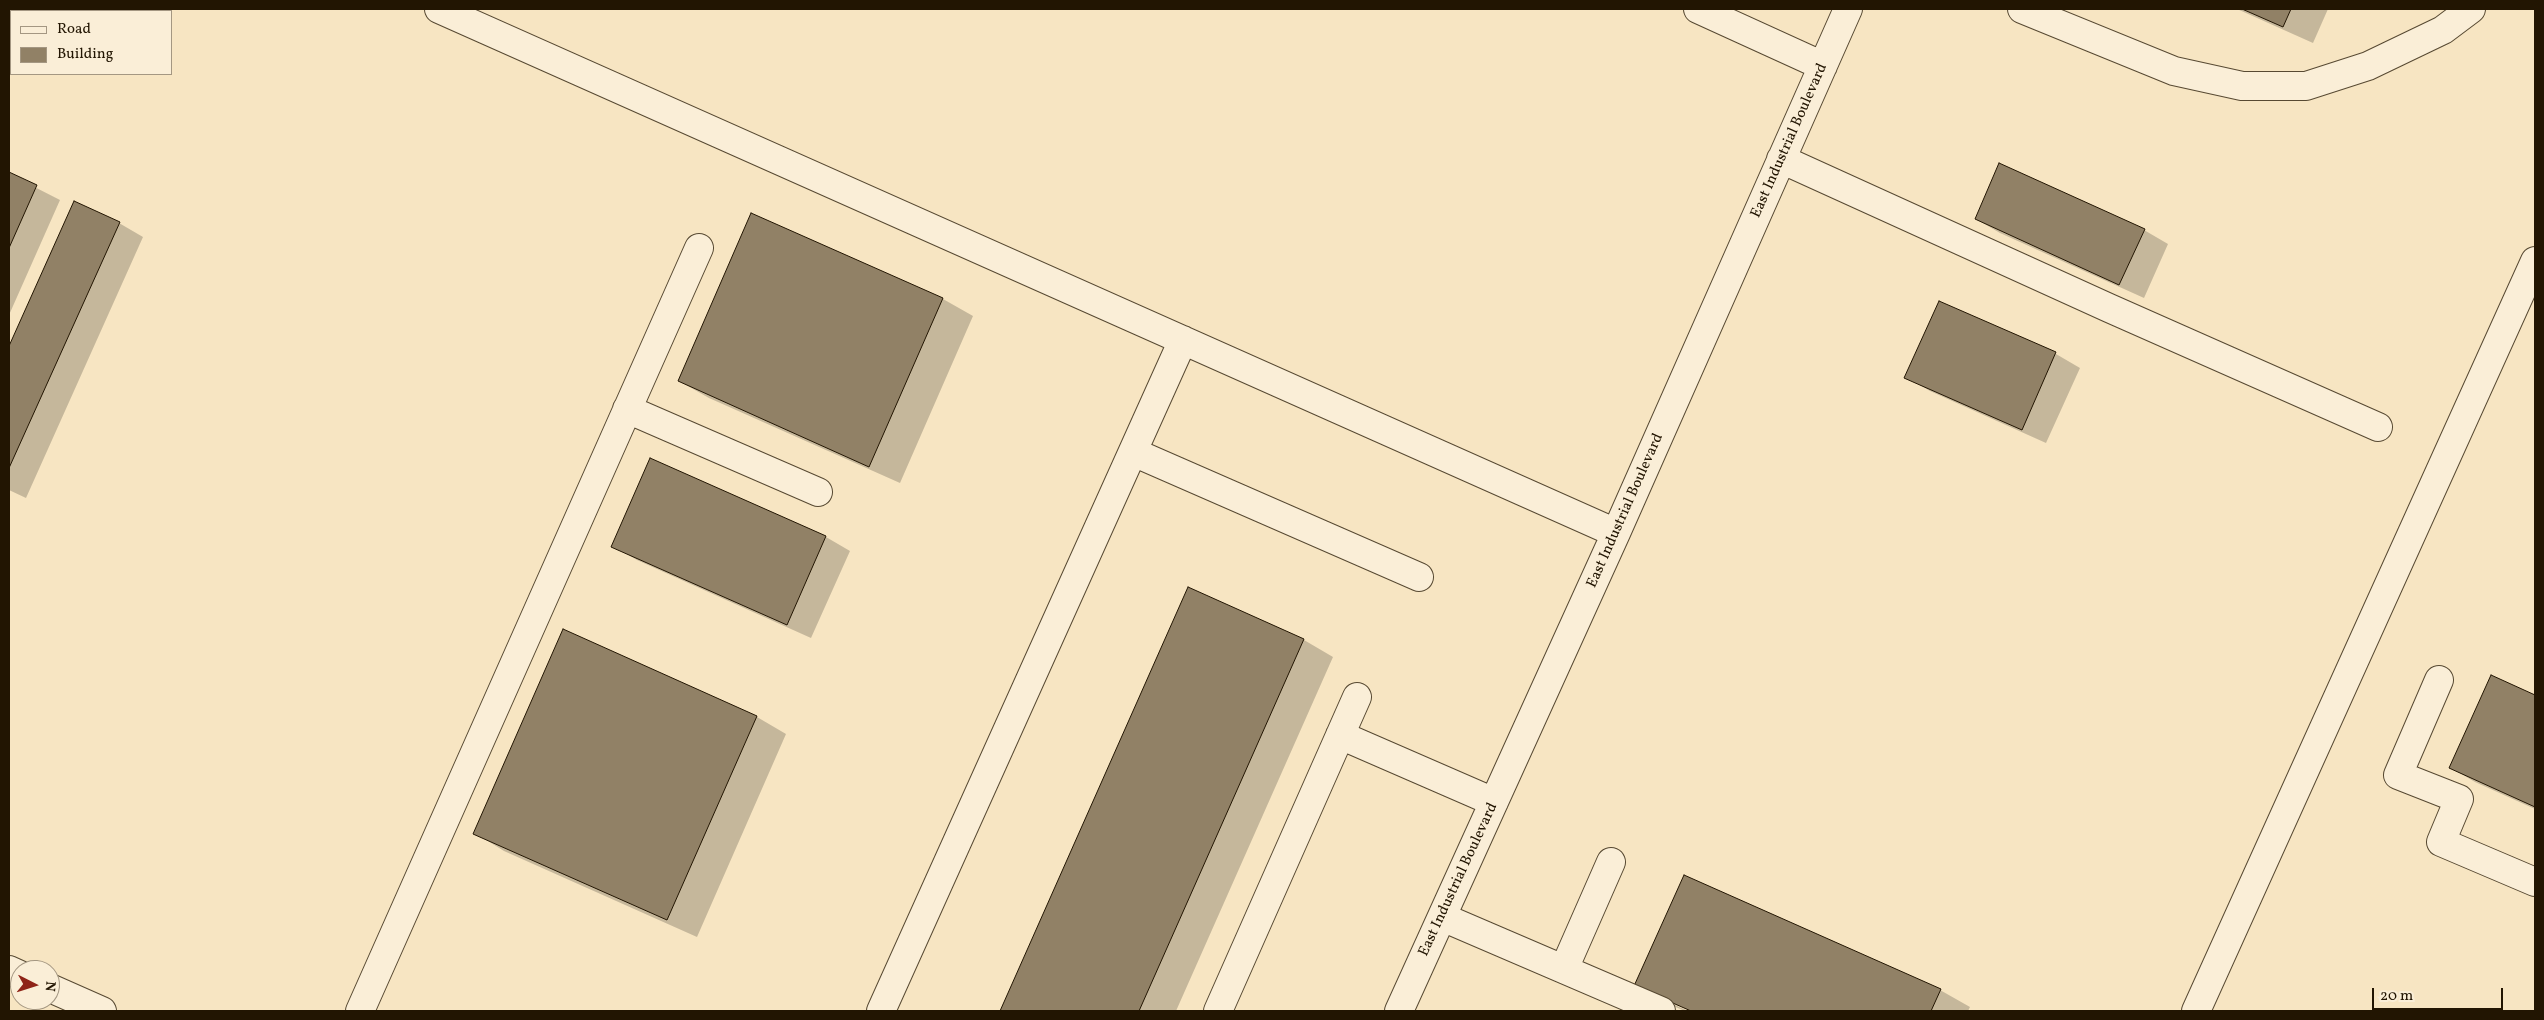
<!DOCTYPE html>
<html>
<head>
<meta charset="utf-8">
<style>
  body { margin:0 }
  #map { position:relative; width:2544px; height:1020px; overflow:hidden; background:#f7e5c2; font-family:Vollkorn,serif }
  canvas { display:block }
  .frame { position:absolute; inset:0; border:10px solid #221502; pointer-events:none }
  .legend { position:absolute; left:10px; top:10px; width:162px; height:65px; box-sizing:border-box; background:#faeed7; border:1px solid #a49782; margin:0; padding:6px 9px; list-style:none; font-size:15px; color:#221502 }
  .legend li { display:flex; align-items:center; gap:10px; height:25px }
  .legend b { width:25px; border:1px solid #a49782 }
  .north { position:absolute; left:10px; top:960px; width:50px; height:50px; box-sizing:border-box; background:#faeed7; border:1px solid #a49782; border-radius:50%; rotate:95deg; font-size:14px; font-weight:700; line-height:20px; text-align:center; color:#221502 }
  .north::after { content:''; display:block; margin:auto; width:18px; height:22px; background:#8f2418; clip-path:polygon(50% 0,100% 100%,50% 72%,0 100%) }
  .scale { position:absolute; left:2372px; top:988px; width:131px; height:22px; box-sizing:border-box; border:2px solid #221502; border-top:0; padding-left:6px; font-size:15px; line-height:18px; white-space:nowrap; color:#221502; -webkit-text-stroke:4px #faeed7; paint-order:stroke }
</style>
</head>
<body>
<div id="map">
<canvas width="2544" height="1020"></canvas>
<div class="frame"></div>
<ul class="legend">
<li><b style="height:6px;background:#faeed7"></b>Road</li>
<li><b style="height:14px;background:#918166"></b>Building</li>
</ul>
<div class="north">N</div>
<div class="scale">20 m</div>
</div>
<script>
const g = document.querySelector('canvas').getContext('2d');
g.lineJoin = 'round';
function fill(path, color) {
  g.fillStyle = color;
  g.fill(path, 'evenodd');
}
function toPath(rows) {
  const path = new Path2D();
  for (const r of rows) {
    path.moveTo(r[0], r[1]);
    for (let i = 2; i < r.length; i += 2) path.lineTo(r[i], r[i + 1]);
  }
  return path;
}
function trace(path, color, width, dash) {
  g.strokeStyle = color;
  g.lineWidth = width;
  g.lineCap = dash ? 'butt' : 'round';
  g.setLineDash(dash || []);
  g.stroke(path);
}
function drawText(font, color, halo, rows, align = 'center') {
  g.font = font + ' Vollkorn,serif';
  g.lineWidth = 5;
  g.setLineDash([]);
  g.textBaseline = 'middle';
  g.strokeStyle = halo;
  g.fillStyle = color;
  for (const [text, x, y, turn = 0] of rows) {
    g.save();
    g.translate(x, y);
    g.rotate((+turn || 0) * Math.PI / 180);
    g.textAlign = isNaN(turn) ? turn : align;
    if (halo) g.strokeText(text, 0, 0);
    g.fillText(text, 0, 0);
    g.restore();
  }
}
const shadow = toPath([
  [2237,9,2328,9,2313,43],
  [9,174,60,200,9,315],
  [74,203,119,223,143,237,26,498,9,490,9,349],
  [752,215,943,299,973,316,900,483,709,398,679,381],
  [1976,219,2144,230,2168,244,2144,298,2000,233],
  [1940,302,2056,354,2080,368,2046,443,1930,391,1906,377],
  [651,459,826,537,850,551,811,638,637,560,613,546],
  [1189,589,1304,640,1333,657,1176,1011,1001,1011],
  [2492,676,2535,696,2535,809,2475,782,2451,768],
  [757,717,786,734,697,937,504,851,475,833],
  [1684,876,1940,990,1970,1007,1968,1011,1694,1011,1666,998,1666,1001,1688,1011,1685,1011,1666,1003,1636,986]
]);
const building = toPath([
  [2242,9,2291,9,2283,27,2242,9],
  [1999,163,2145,229,2119,285,1975,219,1999,163],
  [9,172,37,185,9,248,9,172],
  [74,201,120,222,9,468,9,346,74,201],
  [751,213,943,298,869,467,678,381,751,213],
  [1939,301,2056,352,2022,430,1904,378,1939,301],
  [650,458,826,536,787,625,611,547,650,458],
  [1188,587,1304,639,1139,1011,1000,1011,1188,587],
  [563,629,757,716,667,920,473,834,563,629],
  [2491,675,2535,695,2535,807,2449,768,2491,675],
  [1684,875,1941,989,1931,1011,1691,1011,1634,986,1684,875]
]);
const minor = toPath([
  [439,9,1616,533],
  [1698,9,1823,66],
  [2022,9,2174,71,2242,86,2306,86,2368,66,2443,30,2471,9],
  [1781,159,2109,308,2378,427],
  [627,409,818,492],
  [1133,452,1419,577],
  [2439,680,2398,775,2459,799,2441,842,2535,882],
  [1340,735,1494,802],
  [1442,917,1661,1011],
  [1564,969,1611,862],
  [9,970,20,975],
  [50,988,102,1011],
  [360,1011,699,248],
  [881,1011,1183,340],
  [1218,1011,1357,697],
  [1399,1011,1616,533,1848,9],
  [2196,1011,2535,261]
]);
const streetNames = [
  ["East Industrial Boulevard",1790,141,-66],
  ["East Industrial Boulevard",1626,511,-66],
  ["East Industrial Boulevard",1459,880,-65]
];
fill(shadow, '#0003');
fill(building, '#918166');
trace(building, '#221502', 1);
trace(minor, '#574932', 30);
trace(minor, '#faeed7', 28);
drawText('15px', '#221502', '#faeed7', streetNames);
</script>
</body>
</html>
